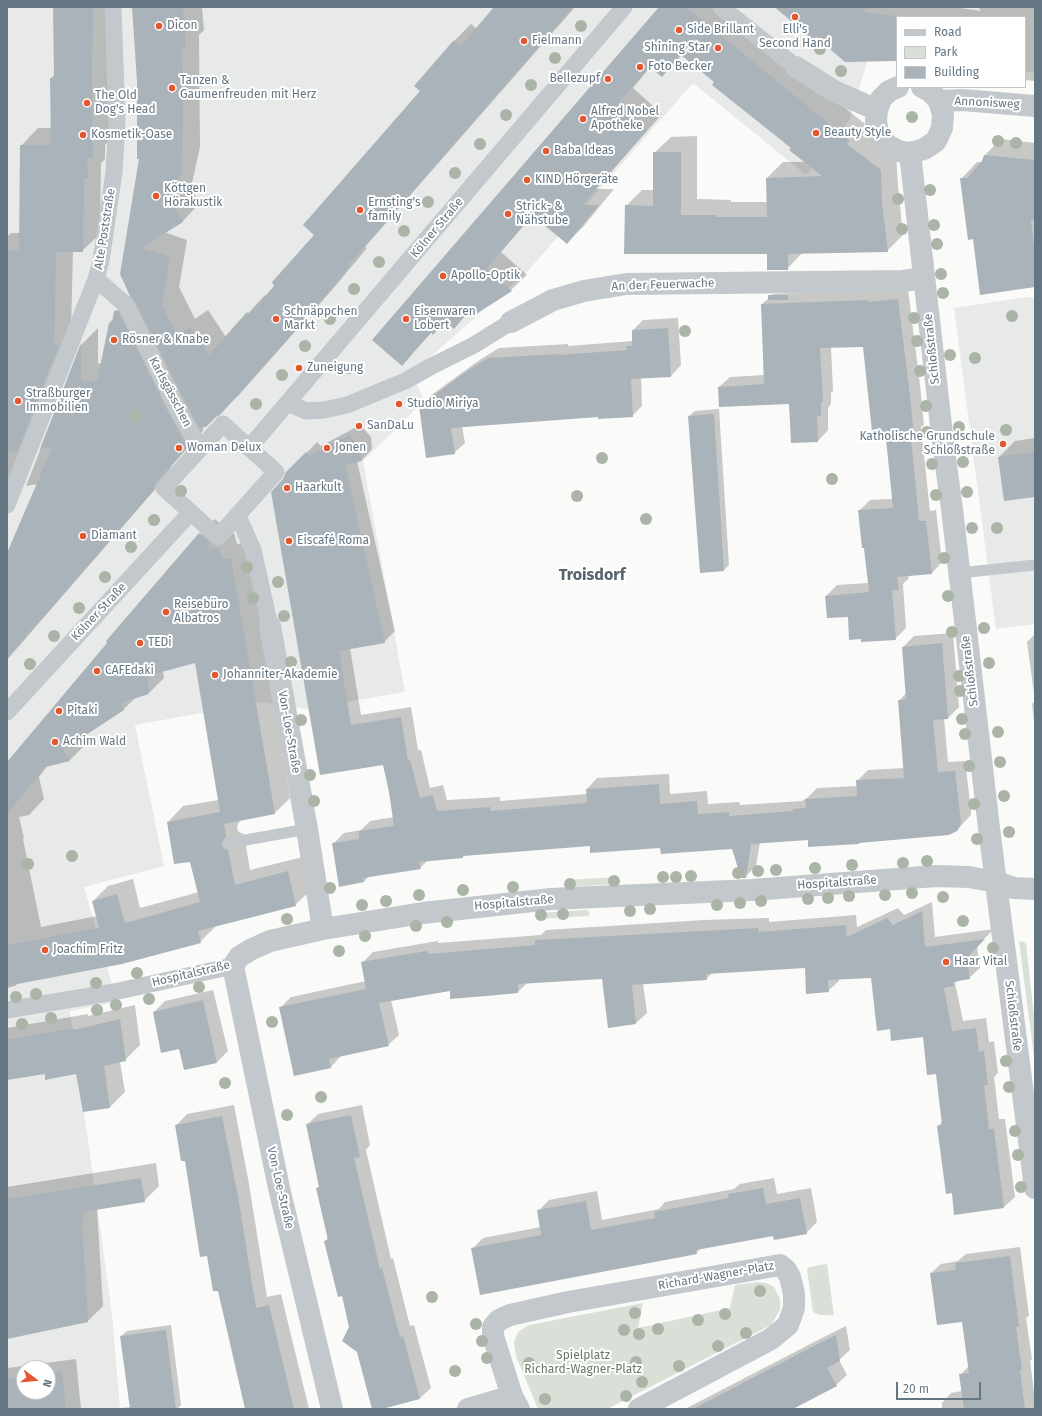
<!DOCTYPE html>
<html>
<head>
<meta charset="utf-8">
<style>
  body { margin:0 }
  #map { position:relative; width:1042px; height:1416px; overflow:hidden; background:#fafaf8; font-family:"Fira Sans",sans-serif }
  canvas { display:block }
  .frame { position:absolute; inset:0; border:8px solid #657683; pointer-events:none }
  .legend { position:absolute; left:896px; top:16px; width:130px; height:72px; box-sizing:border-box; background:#fff; border:1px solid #c1c8cd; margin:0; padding:5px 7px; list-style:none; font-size:12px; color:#657683 }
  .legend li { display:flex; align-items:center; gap:8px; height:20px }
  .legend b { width:20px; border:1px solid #c1c8cd }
  .north { position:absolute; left:16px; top:1360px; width:40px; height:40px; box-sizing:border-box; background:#fff; border:1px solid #c1c8cd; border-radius:50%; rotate:106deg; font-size:11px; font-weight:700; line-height:16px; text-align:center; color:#657683 }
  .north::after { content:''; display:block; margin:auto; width:14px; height:18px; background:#e4572e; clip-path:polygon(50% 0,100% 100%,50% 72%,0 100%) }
  .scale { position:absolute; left:896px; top:1382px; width:85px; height:18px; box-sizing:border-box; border:2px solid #657683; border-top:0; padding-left:5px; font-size:12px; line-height:14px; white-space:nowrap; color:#657683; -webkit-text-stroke:3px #fff; paint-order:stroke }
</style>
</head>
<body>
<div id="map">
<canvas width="1042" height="1416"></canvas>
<div class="frame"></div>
<ul class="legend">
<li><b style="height:5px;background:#c3c8cc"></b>Road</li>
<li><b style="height:11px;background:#dadfd7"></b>Park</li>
<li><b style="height:11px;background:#aab3b9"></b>Building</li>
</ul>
<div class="north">N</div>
<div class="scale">20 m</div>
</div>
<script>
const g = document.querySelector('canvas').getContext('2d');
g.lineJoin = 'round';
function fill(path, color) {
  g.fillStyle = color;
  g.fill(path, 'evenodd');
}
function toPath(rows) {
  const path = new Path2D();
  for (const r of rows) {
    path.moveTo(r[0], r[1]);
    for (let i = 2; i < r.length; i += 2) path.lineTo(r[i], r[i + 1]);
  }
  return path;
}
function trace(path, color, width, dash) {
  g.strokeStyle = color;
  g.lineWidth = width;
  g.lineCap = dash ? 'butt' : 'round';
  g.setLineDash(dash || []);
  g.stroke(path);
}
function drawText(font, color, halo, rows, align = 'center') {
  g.font = font + ' "Fira Sans",sans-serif';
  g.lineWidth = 4;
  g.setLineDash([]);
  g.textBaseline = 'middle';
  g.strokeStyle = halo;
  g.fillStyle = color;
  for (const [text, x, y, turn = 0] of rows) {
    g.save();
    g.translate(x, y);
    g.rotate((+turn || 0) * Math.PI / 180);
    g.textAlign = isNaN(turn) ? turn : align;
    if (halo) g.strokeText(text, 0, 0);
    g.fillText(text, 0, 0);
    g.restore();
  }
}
const built = toPath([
  [7,7,1035,7,1035,73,1025,72,1025,17,897,17,868,59,850,119,806,175,693,83,526,273,412,373,424,401,363,461,405,692,306,709,262,702,135,725,164,866,84,887,117,1002,70,1011,112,1314,120,1409,7,1409],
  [24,1368,48,1368,48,1392,24,1392],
  [1027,297,1035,298,1035,624,996,629,954,308]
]);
const green = toPath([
  [618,877,620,880,620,883,618,884,568,887,566,884,567,880],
  [587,910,590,913,589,915,588,916,537,919,535,916,537,913],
  [1019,941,1024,942,1026,944,1035,1025,1035,1057,1034,1057],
  [827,1264,834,1315,820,1315,813,1312,807,1269,809,1267],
  [758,1282,766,1283,774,1287,780,1299,780,1310,771,1325,607,1409,538,1409,516,1356,514,1342,518,1332,529,1325,643,1303,638,1328,730,1308,735,1285]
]);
const shadow = toPath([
  [54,7,110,7,110,140,105,145,105,159,101,163,100,234,82,251,73,251,71,329,7,485,7,237,11,233,20,233,21,146,38,128,52,128,51,79,55,74],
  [134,7,202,7,204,30,199,35,200,147,191,188,200,203,183,221,164,232,187,240,179,287,195,319,208,310,226,337,265,295,267,297,316,235,422,91,416,86,454,41,471,24,477,29,495,7,575,7,365,247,367,248,332,290,238,396,219,414,203,426,203,431,174,463,171,467,171,471,7,660,7,555,38,484,26,486,82,344,98,328,98,363,102,364,109,323,113,319,115,312,131,295,140,158,138,81],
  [661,7,722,7,754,35,865,124,863,127,896,154,898,186,903,235,887,251,803,252,787,269,768,253,626,206,642,190,654,190,654,153,671,137,697,136,697,199,731,200,731,202,768,202,767,178,783,162,805,162,792,148,715,81,682,55,662,75,651,66,633,88,662,114,596,189,614,189,583,227,567,243,533,215,501,252,527,275,511,290,476,313,471,309,454,327,446,321,433,333,432,332,402,365],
  [774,7,953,7,981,11,978,7,1035,7,1035,81,1025,80,1025,17,897,17,897,60,816,35,798,25,797,26],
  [1001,139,1035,143,1035,286,974,238,961,179,977,162,983,162,985,155],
  [908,289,920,385,924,425,921,427,930,511,936,510,942,562,932,573,908,575,909,578,903,584,906,628,895,639,849,616,826,596,837,585,869,583,859,511,870,500,893,499,887,438,864,346,831,347,833,391,831,393,831,404,828,408,828,430,818,441,790,403,719,387,730,377,764,375,762,304,773,294],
  [678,318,681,365,671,376,641,377,642,406,632,416,599,416,462,426,465,443,454,453,420,407,430,396,481,359,499,348,568,344,568,346,633,341,633,330,643,320],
  [719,409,729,565,724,570,689,416,695,411],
  [360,425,371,437,372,449,362,460,357,461,395,631,384,642,350,648,361,715,411,707,418,750,421,750,430,788,443,785,447,800,500,797,500,801,587,794,587,789,597,778,669,774,670,794,707,791,708,804,739,802,740,805,802,801,807,798,817,788,857,786,857,781,868,770,904,768,900,700,906,693,903,647,914,636,953,633,959,707,948,718,944,718,948,762,965,761,971,810,971,815,956,831,861,842,859,843,809,846,809,839,760,842,756,866,745,877,733,848,591,845,465,855,462,857,428,860,420,868,369,876,364,882,333,844,344,833,361,830,370,821,394,817,384,764,321,774,284,479,287,473,317,442,321,446],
  [361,442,362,453,360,453,359,443],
  [1035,438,1035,496,999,457,1015,441],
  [215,519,223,526,224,535,234,533,237,544,247,543,290,798,275,813,241,820,238,824,237,829,239,832,244,834,250,870,303,857,311,890,295,905,216,926,200,942,19,982,15,986,7,988,7,765,200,534],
  [196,662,219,800,183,806,168,822,175,863,190,861,199,892,140,908,133,879,108,886,93,901,97,916,41,927,23,839,24,838,19,817,29,815,44,799,39,777,48,765,70,760,85,745,80,738,124,709,136,697,149,693,164,678,163,671],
  [1035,634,1035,731,1032,704,1035,701,1027,642],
  [932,902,935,937,994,929,977,946,980,968,969,978,959,980,955,983,963,1021,986,1018,989,1042,994,1041,998,1073,994,1077,999,1119,1005,1119,1015,1197,1004,1207,955,1214,953,1192,938,1126,943,1121,937,1073,924,1036,891,1028,872,977,839,979,839,981,828,991,806,967,712,973,706,979,643,983,647,1013,636,1023,609,1027,603,978,527,983,518,992,450,990,391,1000,399,1035,388,1045,341,1056,331,1067,294,1075,280,1008,291,997,366,981,362,963,373,952,438,941,438,943,541,935,546,930,704,920,769,918,769,922,856,915,857,927,898,908,904,915],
  [213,990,228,1051,217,1062,180,1048,154,1012,165,1001],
  [135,1005,140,1045,125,1060,120,1062,125,1092,110,1107,83,1111,77,1073,46,1072,7,1079,7,1028,88,1014,88,1016],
  [234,1105,249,1184,267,1297,281,1294,309,1409,246,1409,218,1289,208,1255,186,1159,176,1126,187,1114],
  [362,1105,370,1145,366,1150,391,1259,393,1258,410,1326,414,1325,431,1388,420,1398,378,1409,373,1409,342,1295,325,1241,329,1237,317,1188,319,1186,307,1125,318,1114],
  [156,1163,159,1186,144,1201,97,1208,103,1306,88,1321,7,1338,7,1187],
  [774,1178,777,1194,811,1188,817,1222,806,1233,774,1235,701,1248,696,1253,472,1249,483,1238,541,1227,538,1211,549,1200,597,1191,602,1220,659,1209,665,1202,734,1189,740,1184],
  [1020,1247,1029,1316,1026,1318,1032,1359,1030,1361,1035,1399,1035,1409,942,1409,942,1403,951,1393,962,1391,960,1375,969,1366,963,1321,931,1273,941,1264,958,1261,966,1254],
  [171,1325,181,1405,177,1409,110,1409,131,1407,121,1336,127,1331],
  [846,1326,850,1350,839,1360,847,1375,836,1385,791,1409,685,1409,818,1340],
  [76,1359,81,1409,7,1409,7,1368],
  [24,1368,48,1368,48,1392,24,1392]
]);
const building = toPath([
  [53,7,93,7,92,77,93,158,87,158,88,178,84,178,83,252,56,252,54,346,59,345,17,452,7,453,7,251,19,251,20,145,51,145,50,78,54,78],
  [132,7,183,7,186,49,182,49,183,101,182,166,174,206,183,222,141,248,170,257,162,305,177,336,190,327,209,355,247,312,249,315,274,286,272,282,314,235,303,225,420,91,414,86,453,41,460,47,494,7,573,7,348,265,350,266,314,309,220,415,216,417,206,427,199,427,185,401,135,301,130,296,120,274,139,159,137,159,137,81],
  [659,7,686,7,850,141,847,144,881,170,882,202,888,252,788,254,788,270,767,270,767,254,624,254,625,205,653,206,653,152,681,152,681,215,716,215,716,217,767,217,766,178,822,176,789,150,791,148,712,85,714,82,680,54,662,77,650,67,617,104,647,130,582,205,599,205,567,244,532,215,486,269,512,291,476,314,470,310,454,329,445,321,433,335,431,332,402,366,372,340],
  [776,7,867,7,863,12,897,16,897,61,845,62,816,37,813,40],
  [984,155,1035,160,1035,221,1031,220,1035,256,1035,287,980,295,973,239,968,240,960,178,967,178,982,161],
  [768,295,788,295,788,300,768,300],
  [898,299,910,396,914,436,911,437,919,521,926,521,932,574,897,577,899,590,892,590,896,640,861,642,861,639,849,640,848,617,827,618,825,596,869,592,864,548,862,548,858,510,893,508,886,439,873,441,863,347,820,348,823,402,821,402,821,416,817,416,818,442,791,443,789,404,719,407,718,387,764,384,761,304,868,300,868,302],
  [114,311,118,311,167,410,186,445,186,449,157,481,154,485,154,490,7,658,7,553,52,448,40,449,81,343,81,380,97,382,109,323,112,323],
  [668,328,671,377,631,379,633,417,598,419,598,417,451,428,455,454,426,458,419,406,470,369,488,358,558,354,558,355,627,350,626,346,632,346,632,330],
  [714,414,724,571,700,573,688,416],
  [349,435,360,448,362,461,345,465,385,643,339,651,351,725,401,717,408,761,410,760,420,798,433,795,437,811,490,807,490,811,587,803,586,789,659,784,660,804,697,801,698,814,729,812,729,816,793,811,793,809,806,808,805,799,857,796,856,780,904,778,898,700,906,699,902,647,942,643,948,719,933,720,938,772,955,771,961,822,960,826,957,831,949,835,859,843,859,844,808,847,808,840,751,844,746,878,741,878,732,849,661,854,660,848,590,853,590,846,463,856,463,858,419,862,421,869,363,878,364,882,339,887,332,843,359,839,359,831,394,826,389,792,383,765,320,775,271,492,283,479,286,472,306,452,310,456],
  [1035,452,1035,497,1004,501,998,457],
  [199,533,208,541,209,550,219,548,222,559,231,558,275,814,224,824,226,837,223,840,222,845,224,848,228,850,235,885,288,871,296,906,198,931,201,943,122,964,7,986,7,945,99,928,92,901,117,894,125,923,200,902,190,862,174,864,167,822,220,812,195,663,147,676,149,694,121,703,124,710,63,750,70,761,45,767,7,814,7,762,107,643,106,641],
  [922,911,925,947,985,939,967,958,970,979,953,982,954,986,944,988,952,1031,976,1028,979,1052,984,1051,988,1085,984,1085,989,1129,994,1129,1004,1208,954,1215,952,1193,946,1194,937,1126,942,1125,936,1074,927,1075,923,1037,891,1041,890,1029,877,1031,871,978,828,980,829,992,806,994,805,968,706,974,707,980,632,985,636,1024,608,1028,602,979,518,984,518,993,486,996,450,999,450,991,379,1003,389,1046,329,1059,331,1068,294,1076,279,1007,366,989,361,962,427,951,428,954,535,945,535,940,758,928,759,932,846,925,847,937,887,918,893,925],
  [203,1000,217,1063,184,1070,179,1049,161,1053,153,1012],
  [120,1019,126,1061,104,1066,110,1108,83,1112,76,1074,45,1080,45,1074,7,1080,7,1040,73,1028,74,1030],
  [351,1115,360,1157,354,1158,380,1269,382,1268,400,1337,403,1336,420,1399,382,1409,372,1409,357,1352,342,1341,349,1327,342,1296,338,1297,324,1241,328,1240,316,1188,319,1187,306,1124],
  [222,1116,238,1196,256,1308,269,1305,294,1409,245,1409,218,1291,213,1291,207,1256,200,1257,185,1161,181,1161,175,1125],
  [141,1178,145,1202,83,1212,84,1221,82,1221,88,1322,7,1339,7,1199],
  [763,1188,766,1204,800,1198,807,1234,774,1240,773,1236,696,1250,697,1254,480,1295,471,1248,541,1235,537,1210,586,1201,591,1230,655,1218,654,1212,729,1198,728,1194],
  [1010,1256,1019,1327,1016,1327,1022,1370,1020,1370,1025,1409,964,1409,959,1374,969,1373,962,1322,937,1325,930,1273,956,1270,955,1263],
  [166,1330,176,1409,130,1409,120,1336],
  [836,1335,840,1361,827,1368,837,1386,793,1409,693,1409,806,1350],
  [62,1372,66,1409,7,1409,7,1379,24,1377,24,1392,48,1392,48,1374]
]);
const service = toPath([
  [959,573,1035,565],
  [229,843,307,829]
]);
const pedestrian = toPath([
  [721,7,796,67],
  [96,279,126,305,176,406,200,449],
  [288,403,306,411,324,410,347,405,405,381,430,367,474,345,511,322],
  [223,424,276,472,218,537,164,488,223,424],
  [249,448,624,7],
  [7,505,96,279,101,261,114,172,117,121,113,7],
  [238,516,253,550,270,626],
  [7,712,191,512],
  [7,1010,114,992,233,966]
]);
const minor = toPath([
  [796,67,834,91,877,110],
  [898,87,889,91,881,99,877,110,876,122,879,135,887,145,898,151,910,153,924,149,936,141,942,128,943,114,939,101,931,92,922,87],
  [939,101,962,100,1035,106],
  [910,153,943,443,952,509,989,828,1035,1188],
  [511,322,553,300,584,291,626,284,903,281,924,278],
  [270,626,307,829,323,929],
  [332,1409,279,1188,260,1096,233,966,239,957,250,950,270,941,323,929,423,913,551,899,752,890,936,876,969,877,996,882,1014,888,1035,889],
  [468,1409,512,1396],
  [519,1409,512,1396,493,1336,493,1327,499,1320,510,1315,568,1302,780,1265,786,1270,790,1277,794,1294,794,1308,788,1325,771,1339,639,1409]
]);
const trees = [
  [581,26],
  [820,49],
  [555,58],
  [841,71],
  [531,85],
  [506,115],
  [912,117],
  [998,141],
  [1016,143],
  [480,144],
  [455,173],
  [930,190],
  [898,199],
  [428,202],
  [934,225],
  [902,229],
  [404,231],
  [937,244],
  [379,262],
  [941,274],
  [354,289],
  [943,293],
  [1012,316],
  [914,318],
  [330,319],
  [685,331],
  [917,341],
  [305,346],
  [950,355],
  [975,358],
  [349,368],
  [920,371],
  [282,375],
  [256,404],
  [926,406],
  [136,416],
  [959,427],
  [1006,430],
  [927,432],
  [602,458],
  [963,462],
  [932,464],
  [832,479],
  [181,491],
  [967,492],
  [936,495],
  [577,496],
  [646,519],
  [154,520],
  [972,528],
  [997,528],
  [131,547],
  [944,558],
  [247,567],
  [105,577],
  [278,582],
  [948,596],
  [253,598],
  [79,608],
  [284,616],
  [984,628],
  [952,632],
  [54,636],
  [291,662],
  [989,663],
  [30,664],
  [959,676],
  [960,691],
  [962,719],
  [301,720],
  [998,732],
  [965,734],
  [1000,762],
  [969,766],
  [310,775],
  [1004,796],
  [314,801],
  [974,804],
  [1009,832],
  [977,839],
  [72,856],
  [927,861],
  [903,863],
  [28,864],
  [852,865],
  [815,868],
  [776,870],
  [758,871],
  [738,873],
  [691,876],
  [663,877],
  [676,877],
  [614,881],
  [570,884],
  [513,887],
  [330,888],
  [463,890],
  [912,893],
  [419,895],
  [885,895],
  [849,896],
  [943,897],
  [828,898],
  [808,899],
  [386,901],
  [761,901],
  [740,903],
  [362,905],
  [717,905],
  [650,909],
  [630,911],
  [563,914],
  [541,915],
  [287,919],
  [963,921],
  [447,922],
  [416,926],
  [365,936],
  [993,948],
  [339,951],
  [137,973],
  [96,983],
  [199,987],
  [36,994],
  [16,997],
  [149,999],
  [116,1005],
  [97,1010],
  [51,1018],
  [272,1022],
  [22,1024],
  [1006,1061],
  [225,1083],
  [1009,1087],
  [321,1097],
  [287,1115],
  [1015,1131],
  [1018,1155],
  [1021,1187],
  [760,1291],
  [432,1297],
  [635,1313],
  [725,1314],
  [698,1320],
  [476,1324],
  [658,1329],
  [624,1330],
  [746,1333],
  [639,1334],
  [482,1341],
  [718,1346],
  [487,1358],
  [636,1362],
  [529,1363],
  [679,1366],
  [455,1371],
  [642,1382],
  [626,1396],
  [545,1399]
];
const markers = [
  [795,17,4,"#e4572e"],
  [159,26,4,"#e4572e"],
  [679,30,4,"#e4572e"],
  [524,41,4,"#e4572e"],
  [718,48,4,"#e4572e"],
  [640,67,4,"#e4572e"],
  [608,79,4,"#e4572e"],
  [172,88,4,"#e4572e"],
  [87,103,4,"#e4572e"],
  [583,119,4,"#e4572e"],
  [816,133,4,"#e4572e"],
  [83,135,4,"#e4572e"],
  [546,151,4,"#e4572e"],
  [527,180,4,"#e4572e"],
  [156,196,4,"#e4572e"],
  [360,210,4,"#e4572e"],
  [508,214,4,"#e4572e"],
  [443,276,4,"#e4572e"],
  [276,319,4,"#e4572e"],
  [406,319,4,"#e4572e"],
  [114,340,4,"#e4572e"],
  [299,368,4,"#e4572e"],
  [18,401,4,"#e4572e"],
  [399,404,4,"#e4572e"],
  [359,426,4,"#e4572e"],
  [1003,444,4,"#e4572e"],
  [179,448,4,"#e4572e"],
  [327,448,4,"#e4572e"],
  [287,488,4,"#e4572e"],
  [83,536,4,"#e4572e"],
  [289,541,4,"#e4572e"],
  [166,612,4,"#e4572e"],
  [140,643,4,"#e4572e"],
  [97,671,4,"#e4572e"],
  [215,675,4,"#e4572e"],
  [59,711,4,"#e4572e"],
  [55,742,4,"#e4572e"],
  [45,950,4,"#e4572e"],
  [946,962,4,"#e4572e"]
];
const poiNames = [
  ["Dicon",167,26],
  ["Side Brillant",687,30],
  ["Elli's",795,30,"center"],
  ["Second Hand",795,44,"center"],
  ["Fielmann",532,41],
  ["Shining Star",710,48,"right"],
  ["Foto Becker",648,67],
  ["Bellezupf",600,79,"right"],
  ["Tanzen &",180,81],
  ["Gaumenfreuden mit Herz",180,95],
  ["The Old",95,96],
  ["Dog's Head",95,110],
  ["Alfred Nobel",591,112],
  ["Apotheke",591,126],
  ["Beauty Style",824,133],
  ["Kosmetik-Oase",91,135],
  ["Baba Ideas",554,151],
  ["KIND Hörgeräte",535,180],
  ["Köttgen",164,189],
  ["Hörakustik",164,203],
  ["Ernsting's",368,203],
  ["family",368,217],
  ["Strick- &",516,207],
  ["Nähstube",516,221],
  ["Apollo-Optik",451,276],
  ["Schnäppchen",284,312],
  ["Markt",284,326],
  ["Eisenwaren",414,312],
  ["Lobert",414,326],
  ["Rösner & Knabe",122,340],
  ["Zuneigung",307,368],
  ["Straßburger",26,394],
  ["Immobilien",26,408],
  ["Studio Miriya",407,404],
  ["SanDaLu",367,426],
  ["Katholische Grundschule",995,437,"right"],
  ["Schloßstraße",995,451,"right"],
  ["Woman Delux",187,448],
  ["Jonen",335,448],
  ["Haarkult",295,488],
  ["Diamant",91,536],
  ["Eiscafé Roma",297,541],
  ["Reisebüro",174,605],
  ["Albatros",174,619],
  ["TEDi",148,643],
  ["CAFEdaki",105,671],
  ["Johanniter-Akademie",223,675],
  ["Pitaki",67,711],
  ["Achim Wald",63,742],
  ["Joachim Fritz",53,950],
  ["Haar Vital",954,962]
];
const streetNames = [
  ["Annonisweg",987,103,3],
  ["Kölner Straße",437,228,-50],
  ["Alte Poststraße",105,229,-81],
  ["An der Feuerwache",663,285,-2],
  ["Schloßstraße",932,349,-96],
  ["Karlsgässchen",170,392,62],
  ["Kölner Straße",99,612,-47],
  ["Schloßstraße",970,671,-97],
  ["Von-Loe-Straße",289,732,80],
  ["Hospitalstraße",837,883,-4],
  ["Hospitalstraße",514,903,-5],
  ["Hospitalstraße",191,974,-13],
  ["Schloßstraße",1013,1016,83],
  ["Von-Loe-Straße",280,1188,77],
  ["Richard-Wagner-Platz",716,1276,-10]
];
const parkNames = [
  ["Spielplatz",583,1356],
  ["Richard-Wagner-Platz",583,1370]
];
const districtNames = [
  ["Troisdorf",592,576]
];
fill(built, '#e8e9e9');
fill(green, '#dadfd7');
fill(shadow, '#0003');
fill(building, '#aab3b9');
trace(service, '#c3c8cc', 11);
trace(pedestrian, '#c3c8cc', 17);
trace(minor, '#c3c8cc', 22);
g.fillStyle = '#aab4a7';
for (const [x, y] of trees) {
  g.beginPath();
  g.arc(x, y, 6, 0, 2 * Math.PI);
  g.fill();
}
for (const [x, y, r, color] of markers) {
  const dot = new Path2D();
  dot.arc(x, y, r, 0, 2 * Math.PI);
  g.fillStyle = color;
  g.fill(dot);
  trace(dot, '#fff', 1.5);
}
drawText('12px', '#657683', '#fff', poiNames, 'left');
drawText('12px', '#657683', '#fff', streetNames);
drawText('12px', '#687a64', '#fff', parkNames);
drawText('bold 16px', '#57646e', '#fff', districtNames);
</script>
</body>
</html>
